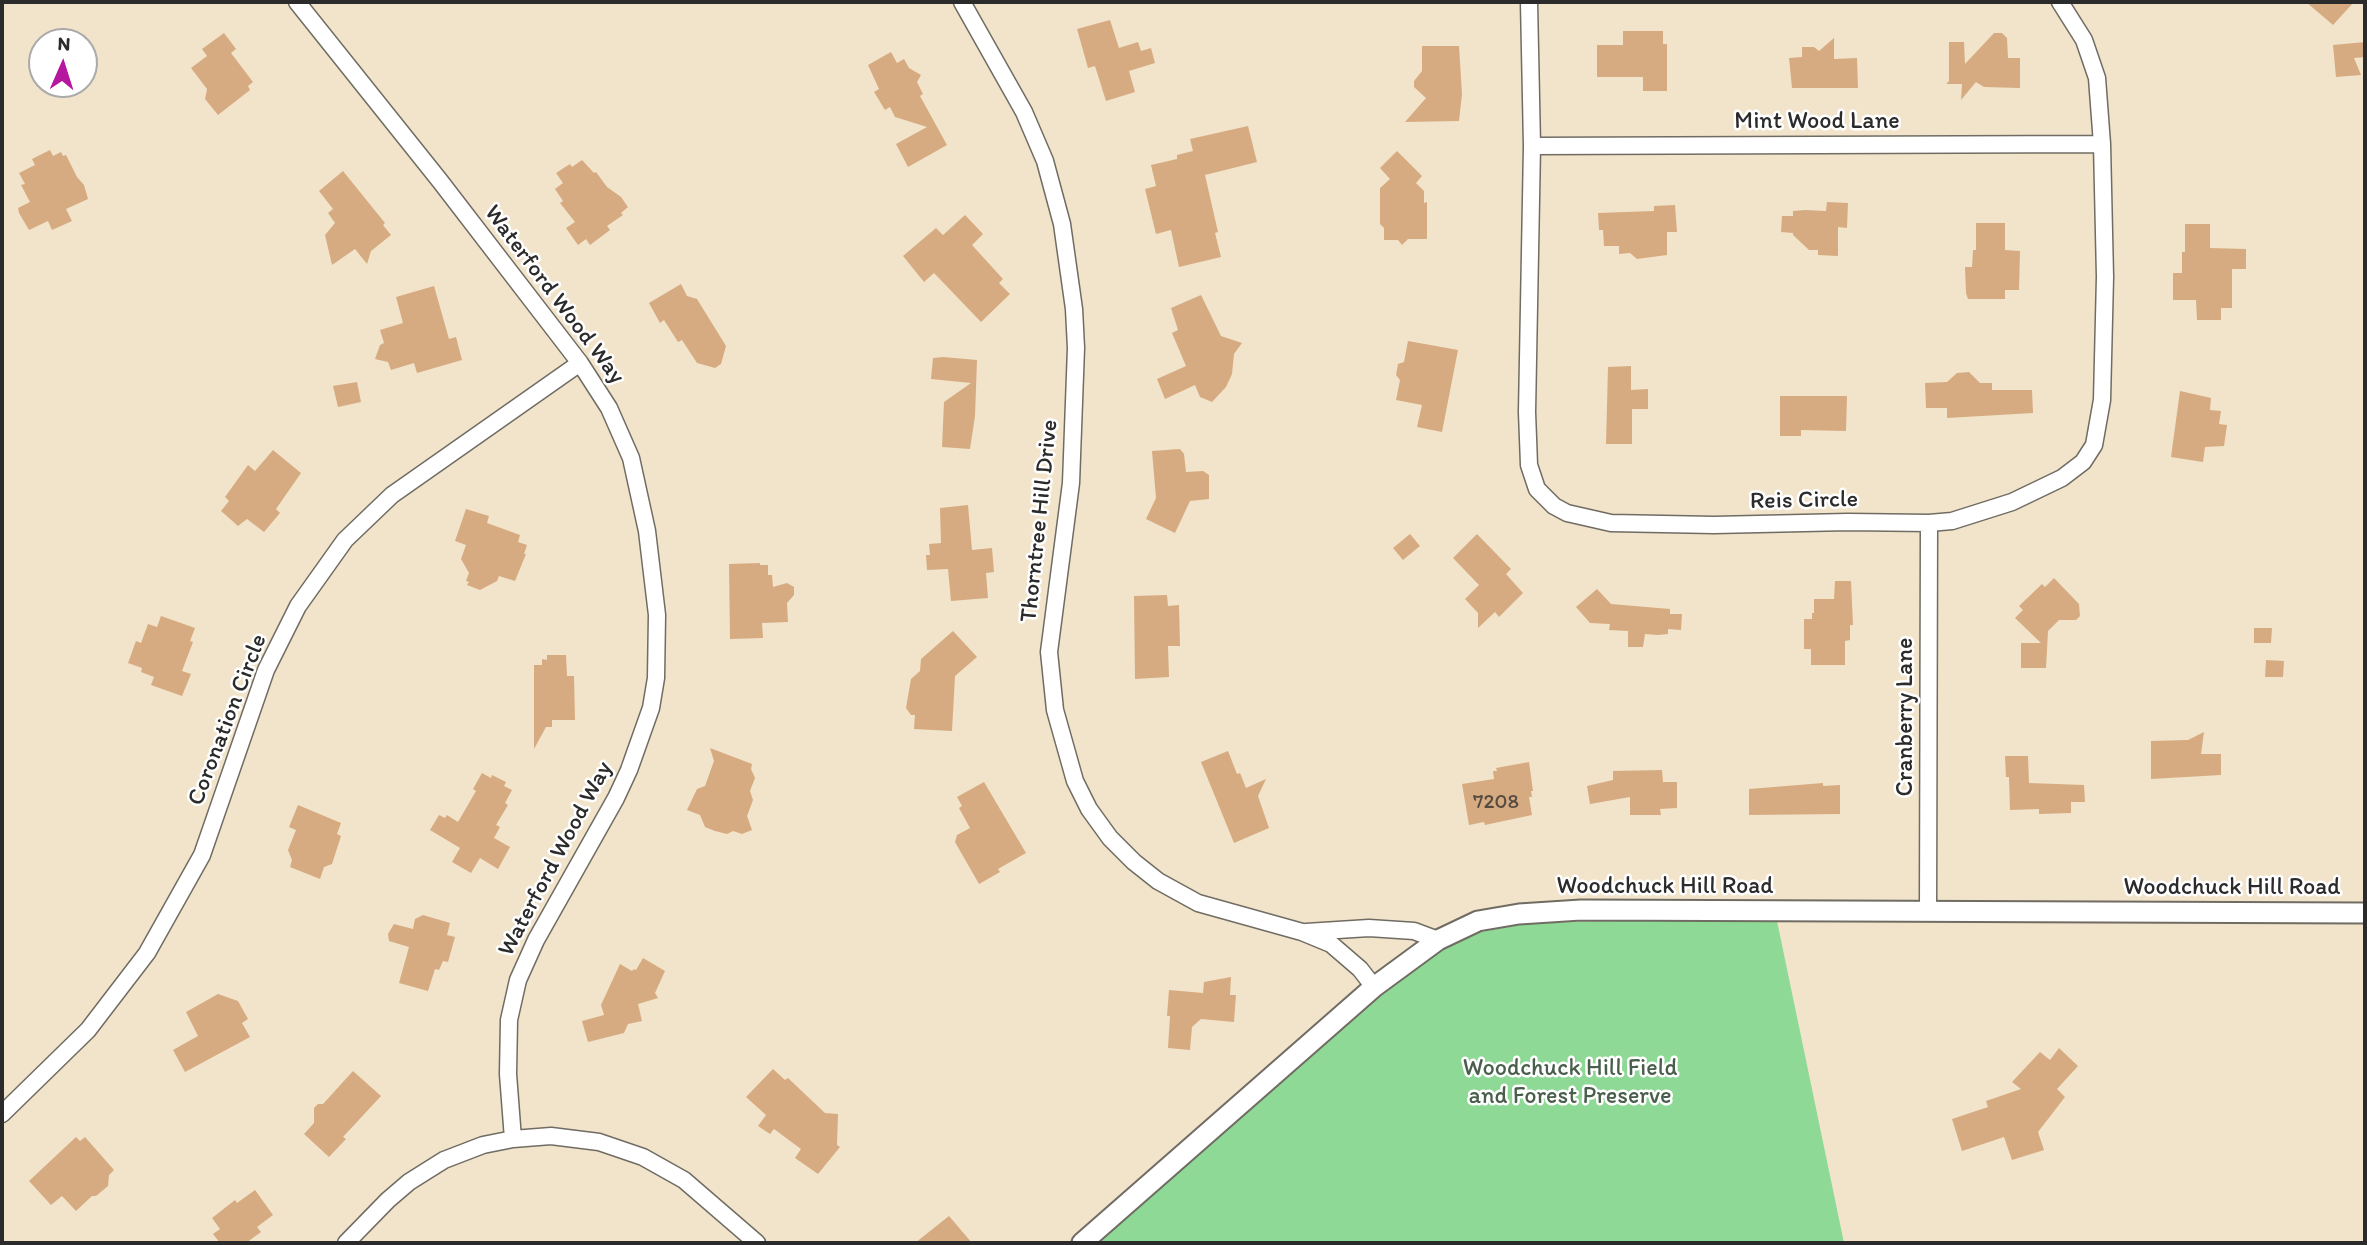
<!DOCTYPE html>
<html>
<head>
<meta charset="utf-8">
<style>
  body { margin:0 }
  #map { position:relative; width:2367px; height:1245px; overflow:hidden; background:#f1e4ca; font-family:Itim,sans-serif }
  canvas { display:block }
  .frame { position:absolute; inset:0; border:4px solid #2b2b2b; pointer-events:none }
  .north { position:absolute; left:28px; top:28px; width:70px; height:70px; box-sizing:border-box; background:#fff; border:2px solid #aaa; border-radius:50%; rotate:3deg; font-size:19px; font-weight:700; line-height:28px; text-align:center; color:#2b2b2b }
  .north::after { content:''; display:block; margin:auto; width:24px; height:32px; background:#b5179e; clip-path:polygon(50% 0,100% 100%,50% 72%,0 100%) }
</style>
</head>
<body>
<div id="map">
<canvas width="2367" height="1245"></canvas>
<div class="frame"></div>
<div class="north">N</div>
</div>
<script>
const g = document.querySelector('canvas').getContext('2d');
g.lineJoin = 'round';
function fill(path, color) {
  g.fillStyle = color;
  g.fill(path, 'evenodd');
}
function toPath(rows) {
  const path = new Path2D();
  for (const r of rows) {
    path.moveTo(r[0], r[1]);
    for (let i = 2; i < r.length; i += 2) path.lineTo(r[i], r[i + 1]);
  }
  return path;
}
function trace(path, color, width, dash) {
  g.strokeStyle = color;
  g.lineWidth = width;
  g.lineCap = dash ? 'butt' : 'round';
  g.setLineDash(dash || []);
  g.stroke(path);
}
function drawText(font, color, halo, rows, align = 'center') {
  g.font = font + ' Itim,sans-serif';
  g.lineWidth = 5;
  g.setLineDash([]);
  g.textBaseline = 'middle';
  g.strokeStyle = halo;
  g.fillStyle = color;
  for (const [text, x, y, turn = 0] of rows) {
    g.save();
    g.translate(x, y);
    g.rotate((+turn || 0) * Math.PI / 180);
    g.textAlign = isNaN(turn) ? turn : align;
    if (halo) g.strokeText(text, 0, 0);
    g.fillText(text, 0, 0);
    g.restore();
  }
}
const green = toPath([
  [1620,921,1777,921,1844,1243,1097,1243,1380,995,1445,948,1481,932,1531,923]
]);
const building = toPath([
  [2306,2,2354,2,2333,25],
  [1110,20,1119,48,1138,42,1141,51,1151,48,1155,63,1129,71,1135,92,1106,101,1095,66,1088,68,1077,29],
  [1623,31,1663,31,1663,44,1667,44,1667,91,1643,91,1643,77,1597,77,1597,45,1623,45],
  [224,33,236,49,231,53,253,82,248,86,250,90,218,115,205,99,207,89,191,68,207,56,202,49],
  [1994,33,2002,33,2007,38,2008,58,2020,58,2020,88,1984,87,1976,82,1961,100,1962,84,1946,84,1949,81,1949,42,1964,42,1965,64],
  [1834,38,1834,59,1857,58,1858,88,1792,88,1789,58,1802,57,1802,47,1814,47,1819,51],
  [2365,42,2365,57,2354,58,2361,75,2336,77,2333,45],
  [1422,46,1459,46,1462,94,1459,121,1405,122,1426,98,1414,87,1414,81,1422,71],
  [891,52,897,63,904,59,909,68,921,75,917,82,923,94,920,96,947,145,908,167,896,144,927,127,895,117,890,107,885,110,874,92,879,89,868,65],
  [1248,126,1257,162,1205,175,1218,232,1215,233,1221,257,1179,267,1171,230,1156,234,1145,189,1156,186,1151,165,1177,159,1177,155,1193,151,1190,139],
  [50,150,53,156,61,152,63,156,66,155,77,177,84,185,88,199,66,209,72,221,52,230,48,221,29,230,19,213,18,208,30,202,21,185,25,184,19,173,35,165,32,159],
  [1397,151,1422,176,1416,183,1424,191,1424,203,1427,202,1427,239,1408,239,1402,245,1398,240,1384,240,1384,228,1380,224,1380,188,1390,179,1380,168],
  [582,160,594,173,596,172,607,187,621,197,628,207,621,213,623,215,607,226,610,230,590,245,586,239,578,245,566,228,575,222,560,203,563,201,555,189,563,183,556,173,570,164,572,167],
  [343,171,385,223,383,225,391,235,371,251,367,264,355,249,332,265,325,235,335,223,328,213,333,209,319,191],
  [1827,202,1848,203,1847,228,1838,227,1838,256,1818,255,1818,250,1809,250,1793,235,1793,233,1781,232,1782,216,1793,216,1793,211,1805,210,1826,211],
  [1675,205,1677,232,1667,232,1667,255,1637,259,1630,253,1619,254,1619,246,1604,246,1603,230,1599,230,1598,213,1654,211,1654,206],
  [965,215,983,234,972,245,1003,279,999,283,1010,294,981,322,934,273,924,282,903,256,936,228,943,235],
  [1976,223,2005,223,2005,250,2020,251,2019,290,2005,290,2005,299,1968,299,1966,293,1965,267,1972,267,1973,250,1976,250],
  [2185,224,2210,224,2210,248,2246,249,2246,269,2232,269,2232,308,2221,308,2221,320,2197,320,2196,300,2173,300,2173,273,2182,273,2182,252,2185,252],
  [681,284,687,296,697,299,726,346,721,364,715,368,697,363,682,340,678,342,664,320,660,323,649,303],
  [434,286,449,339,456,337,462,360,417,373,414,363,391,370,388,362,375,359,380,345,384,343,380,330,403,323,396,297],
  [1201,295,1221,336,1242,343,1234,354,1232,374,1226,387,1212,402,1200,397,1195,385,1165,399,1157,379,1186,366,1172,333,1178,330,1171,308],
  [1408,341,1458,350,1442,432,1417,427,1422,405,1396,400,1400,380,1396,375,1398,364,1404,362],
  [943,357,977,360,975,416,970,449,942,447,944,402,971,383,931,379,933,358],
  [1631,366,1631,390,1648,389,1648,409,1632,409,1632,444,1606,444,1608,367],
  [1969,372,1980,383,1992,383,1992,390,2032,390,2033,413,1947,418,1947,408,1926,408,1925,383,1947,382,1957,373],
  [357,382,361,402,338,407,333,386],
  [2180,391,2211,398,2210,410,2221,411,2219,424,2227,425,2224,446,2205,447,2203,462,2171,457],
  [1780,396,1847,396,1846,431,1801,430,1801,436,1780,436],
  [1180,449,1184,454,1186,472,1203,471,1209,475,1209,499,1190,501,1175,533,1146,519,1156,498,1152,451],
  [273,450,301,473,276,509,280,513,264,532,247,519,238,526,221,511,229,501,225,497,248,465,255,471],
  [968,505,972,550,992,548,994,572,986,573,988,598,951,601,948,569,927,570,926,555,930,555,929,544,941,543,940,508],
  [466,509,489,516,487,523,520,535,518,542,527,545,524,554,526,554,515,581,499,576,497,581,480,590,467,585,469,582,466,581,469,573,461,559,466,545,455,541],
  [1410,534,1420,546,1403,560,1393,548],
  [1477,534,1511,569,1506,574,1523,593,1499,617,1495,612,1478,628,1478,613,1465,599,1479,585,1453,558],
  [760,563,760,565,768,565,768,575,772,575,773,587,787,583,794,587,794,595,787,603,788,622,762,623,763,638,730,639,729,564],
  [2054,578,2079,604,2080,616,2076,620,2059,620,2048,631,2046,668,2021,668,2021,643,2041,643,2015,618,2023,610,2019,606,2042,584,2045,587],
  [1835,581,1851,581,1853,625,1850,625,1850,640,1845,641,1845,665,1811,665,1811,649,1804,649,1804,619,1812,619,1812,613,1814,613,1814,599,1834,599],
  [1597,589,1611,604,1670,609,1670,614,1682,614,1681,630,1668,629,1668,634,1658,635,1645,634,1643,647,1628,647,1628,631,1609,630,1610,624,1590,623,1576,607],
  [1167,595,1168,606,1179,605,1180,646,1168,646,1169,677,1135,679,1134,596],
  [161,616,195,628,190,641,193,642,182,671,191,674,182,696,151,685,154,677,141,672,142,668,128,663,136,641,141,643,148,624,157,627],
  [2254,628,2272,628,2271,643,2254,643],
  [953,631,977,657,955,676,952,731,914,729,915,715,911,715,906,708,911,679,920,671,921,659],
  [547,655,566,655,567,676,574,676,575,720,552,720,552,727,546,727,534,749,534,665,542,665,542,659,547,660],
  [2266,660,2284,661,2283,677,2265,677],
  [2204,732,2201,754,2221,754,2221,775,2151,779,2151,741,2188,740],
  [710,748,752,764,751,769,755,778,750,791,753,800,747,816,752,830,742,834,733,831,727,834,715,831,705,827,700,815,687,810,697,789,705,786,714,761],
  [1228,751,1237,774,1240,773,1246,788,1266,779,1258,796,1269,828,1234,843,1201,762],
  [2005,756,2028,756,2029,783,2084,785,2085,802,2071,802,2071,813,2039,814,2039,809,2010,810,2009,777,2006,777],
  [1529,762,1533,791,1531,791,1532,797,1529,797,1532,815,1485,825,1484,822,1469,825,1462,784,1494,779,1493,771,1497,771,1496,768],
  [1662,770,1663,782,1677,782,1677,808,1660,809,1661,815,1630,815,1630,797,1590,804,1587,786,1613,780,1613,771],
  [482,773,491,778,492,775,506,782,504,786,512,790,505,803,508,805,496,825,500,827,494,838,510,847,498,869,480,858,471,873,452,862,460,848,430,830,439,815,445,818,447,815,458,822,476,791,473,789],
  [984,782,1026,853,998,869,1000,872,979,884,955,842,957,835,970,828,959,808,962,806,957,797],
  [1823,783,1823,786,1840,785,1840,814,1749,815,1749,789],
  [298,805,341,823,337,834,341,836,332,864,324,867,320,879,290,867,292,860,288,850,296,830,289,827],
  [423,915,450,923,447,935,455,937,448,962,443,961,439,970,435,969,428,991,399,983,409,947,389,941,388,934,394,924,413,929,415,919],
  [643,958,665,971,655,993,658,998,638,1004,642,1021,628,1024,624,1033,588,1042,582,1021,604,1015,601,1005,620,964,632,971,634,969,636,970],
  [1231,977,1230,995,1236,995,1234,1022,1201,1019,1192,1027,1190,1050,1168,1048,1170,1016,1167,1016,1169,990,1203,993,1204,982],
  [218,994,238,1001,248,1019,242,1023,250,1037,185,1072,173,1050,198,1036,186,1012],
  [2059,1048,2078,1066,2057,1089,2065,1097,2038,1132,2044,1150,2012,1160,2004,1137,1962,1151,1952,1119,1988,1107,1986,1101,2021,1089,2012,1082,2040,1052,2050,1060],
  [773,1069,785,1080,788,1078,825,1113,838,1114,837,1145,840,1147,818,1174,795,1158,801,1149,774,1129,770,1134,758,1126,766,1115,746,1097],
  [353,1071,381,1096,343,1137,346,1139,329,1157,304,1134,314,1123,314,1108,318,1104,323,1104],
  [76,1137,80,1141,85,1137,114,1170,109,1175,108,1186,96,1196,92,1196,76,1211,62,1196,51,1205,29,1181],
  [255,1190,273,1215,257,1227,261,1232,246,1243,220,1243,213,1234,220,1229,212,1218,235,1200,237,1203],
  [949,1216,972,1243,915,1243]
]);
const minor = toPath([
  [297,2,440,181,580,363,609,408,631,458,647,531,657,615,656,678,651,708,629,770,616,798,536,940,518,980,509,1020,508,1074,513,1139],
  [962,2,1024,112,1045,161,1062,224,1074,309,1076,348,1071,483,1049,652,1055,710,1075,781,1089,809,1110,838,1134,862,1158,881,1198,903,1302,932,1331,944,1360,969,1374,987],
  [1529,2,1532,146,1527,412,1529,465,1537,489,1554,506,1567,513,1611,523,1714,525,1848,522,1929,523,1952,521,2012,502,2062,478,2083,462,2094,445,2102,400,2105,277,2102,144,2097,78,2084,40,2060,2],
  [1532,146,2102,144],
  [1928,911,1929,523],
  [1306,932,1369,928,1414,931,1438,940],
  [2,1114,88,1030,147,953,202,855,266,670,298,606,345,540,392,495,580,363],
  [346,1243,388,1200,409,1182,444,1160,483,1145,513,1139,551,1136,599,1142,643,1157,684,1180,757,1243]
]);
const tertiary = toPath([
  [1082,1243,1374,987,1438,940,1478,921,1519,914,1581,910,2365,913]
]);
const numberNames = [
  ["7208",1496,803]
];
const streetNames = [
  ["Mint Wood Lane",1817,122],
  ["Waterford Wood Way",554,295,53],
  ["Reis Circle",1804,501,-1],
  ["Thorntree Hill Drive",1040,521,-84],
  ["Cranberry Lane",1906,717,-90],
  ["Coronation Circle",228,720,-69],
  ["Waterford Wood Way",556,859,-62],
  ["Woodchuck Hill Road",1665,887],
  ["Woodchuck Hill Road",2232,888]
];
const parkNames = [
  ["Woodchuck Hill Field",1570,1069],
  ["and Forest Preserve",1570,1097]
];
fill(green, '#8ed995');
fill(building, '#d7ab81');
trace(minor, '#706c63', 19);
trace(tertiary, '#706c63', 23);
trace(minor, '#fff', 16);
trace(tertiary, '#fff', 19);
drawText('21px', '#564b40', null, numberNames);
drawText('24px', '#2b2b2b', '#fff', streetNames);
drawText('24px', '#495f4b', '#fff', parkNames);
</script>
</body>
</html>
